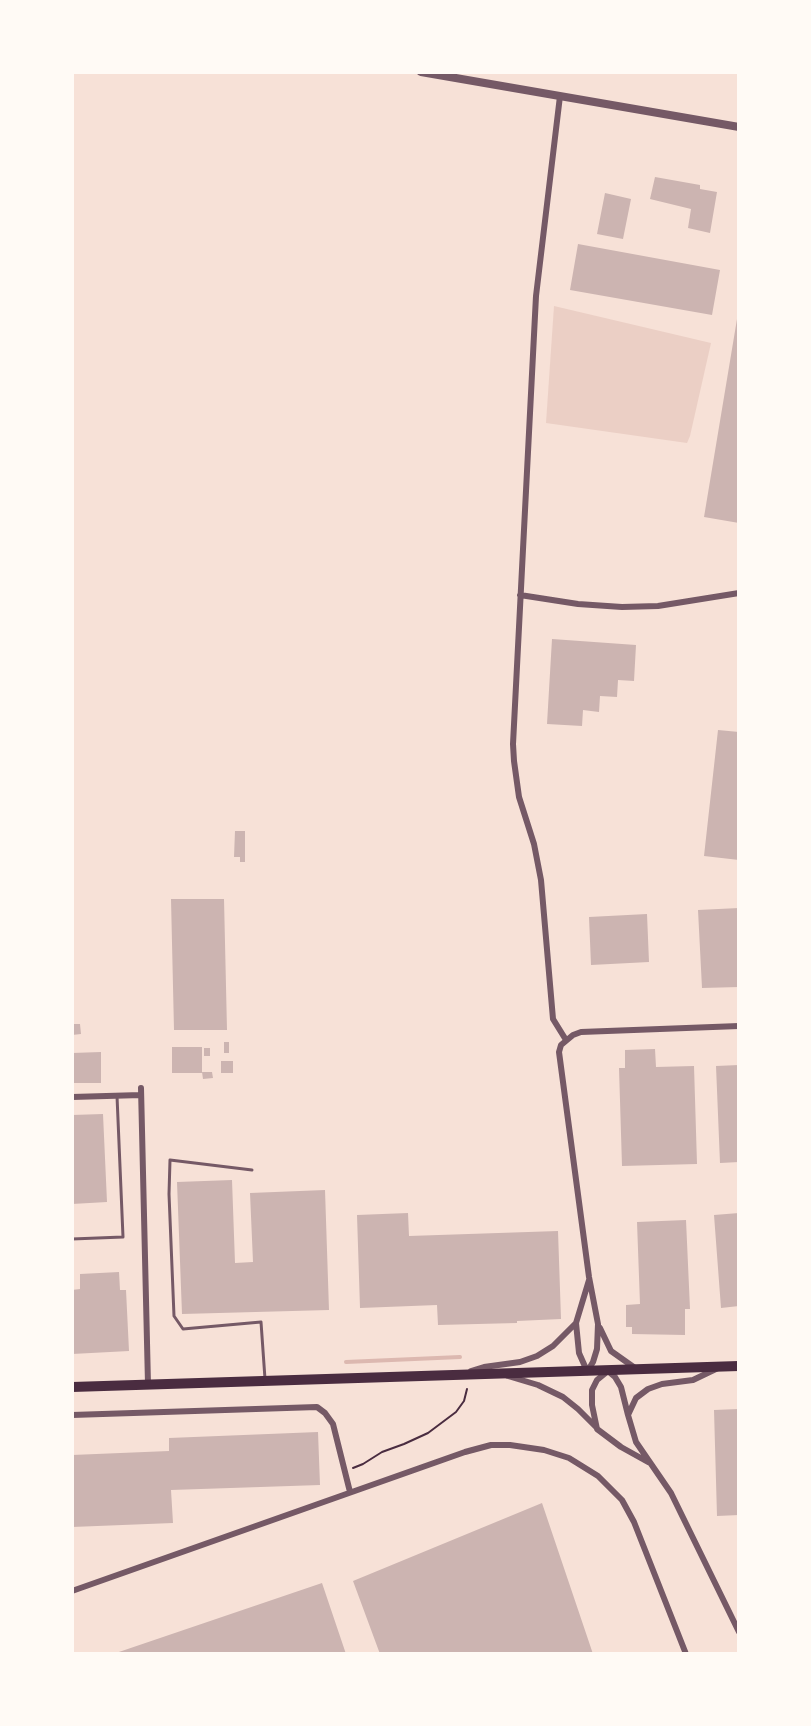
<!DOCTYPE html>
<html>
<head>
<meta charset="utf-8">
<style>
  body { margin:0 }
  #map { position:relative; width:811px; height:1726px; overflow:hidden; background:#f7e1d7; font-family:"Open Sans",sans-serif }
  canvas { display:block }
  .frame { position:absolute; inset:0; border:74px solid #fffaf5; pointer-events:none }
</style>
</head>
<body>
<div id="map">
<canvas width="811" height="1726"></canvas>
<div class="frame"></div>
</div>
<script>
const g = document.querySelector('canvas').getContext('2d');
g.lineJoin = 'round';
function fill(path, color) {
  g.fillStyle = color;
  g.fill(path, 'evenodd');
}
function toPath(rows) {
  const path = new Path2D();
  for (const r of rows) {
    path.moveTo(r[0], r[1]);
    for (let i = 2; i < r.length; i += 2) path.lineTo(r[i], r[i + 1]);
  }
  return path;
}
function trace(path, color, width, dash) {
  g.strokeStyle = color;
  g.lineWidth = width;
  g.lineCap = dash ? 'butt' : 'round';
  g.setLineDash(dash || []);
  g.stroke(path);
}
const green = toPath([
  [554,306,711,343,690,436,687,443,546,423]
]);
const stream = toPath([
  [346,1362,460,1357]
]);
const building = toPath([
  [655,177,700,185,700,189,717,192,710,233,688,228,691,209,650,199],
  [605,193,631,199,623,239,597,234],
  [578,244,720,270,712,315,570,290],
  [738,313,739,313,739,523,704,517],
  [552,639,636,645,634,681,618,680,617,697,600,696,599,712,583,710,582,726,547,724],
  [718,730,739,732,739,860,704,856],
  [235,831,245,831,245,862,240,862,240,857,234,857],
  [171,899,224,899,227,1030,174,1030],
  [739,908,739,987,702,988,698,910],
  [647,914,649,962,591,965,589,917],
  [72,1024,80,1024,81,1034,72,1035],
  [224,1042,229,1042,229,1053,224,1053],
  [172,1047,202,1047,202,1073,172,1073],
  [204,1048,210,1048,210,1056,204,1056],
  [655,1049,656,1067,694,1066,697,1164,622,1166,619,1068,625,1068,625,1050],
  [101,1052,101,1083,72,1083,72,1053],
  [221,1061,233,1061,233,1073,221,1073],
  [739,1065,739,1162,720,1163,716,1066],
  [202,1072,212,1072,213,1078,203,1079],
  [103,1114,107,1202,72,1204,72,1115],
  [232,1180,235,1263,253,1262,250,1193,325,1190,329,1310,182,1314,177,1182],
  [408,1213,409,1236,558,1231,561,1319,517,1321,517,1323,438,1325,437,1305,360,1308,357,1215],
  [739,1213,739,1306,721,1308,714,1215],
  [686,1220,690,1309,685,1309,685,1335,632,1334,632,1327,626,1327,626,1305,640,1304,637,1222],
  [119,1272,120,1290,126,1290,129,1351,72,1354,72,1290,80,1289,80,1274],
  [739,1409,739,1515,717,1516,714,1410],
  [318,1432,320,1485,171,1490,173,1523,72,1527,72,1455,169,1451,169,1438],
  [542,1503,593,1654,380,1654,353,1581],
  [322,1583,346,1654,113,1654]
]);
const path = toPath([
  [353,1468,363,1464,382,1452,404,1444,428,1433,456,1412,464,1401,467,1389]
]);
const service = toPath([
  [252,1170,170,1160,169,1194,174,1316,183,1329,261,1322,265,1379],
  [72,1239,123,1237,117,1096]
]);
const minor = toPath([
  [560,96,536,296,513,744,514,761,519,797,534,844,541,880,553,1019,566,1040],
  [520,595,578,604,622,607,658,606,739,593],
  [141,1088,148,1384],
  [72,1097,141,1095],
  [576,1323,579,1353,587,1371],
  [600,1328,611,1351,635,1368],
  [718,1368,693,1380,662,1384,648,1389,636,1398,628,1415,636,1442,671,1493,739,1632],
  [471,1371,484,1367,520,1362,537,1356,553,1346,576,1323,589,1280],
  [587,1372,593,1362,597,1349,598,1324,589,1277,559,1052,561,1045,573,1035,581,1032,739,1026],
  [508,1376,538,1385,563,1397,578,1409,596,1427],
  [72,1415,317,1407,325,1413,333,1424,350,1492],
  [628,1415,621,1387,615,1377,608,1371,597,1380,592,1390,592,1405,597,1429,621,1447,648,1462],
  [72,1591,465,1452,491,1445,510,1445,544,1450,569,1458,598,1476,622,1500,634,1522,686,1654]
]);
const tertiary = toPath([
  [421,72,739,127]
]);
const primary = toPath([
  [72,1387,739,1366]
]);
fill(green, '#ebcfc5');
trace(stream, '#dcb8b0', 4);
fill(building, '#ccb4b1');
trace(path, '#4a2c40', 2);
trace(service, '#755966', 3);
trace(minor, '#755966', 6);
trace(tertiary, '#755966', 8);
trace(primary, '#4a2c40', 10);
</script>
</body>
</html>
